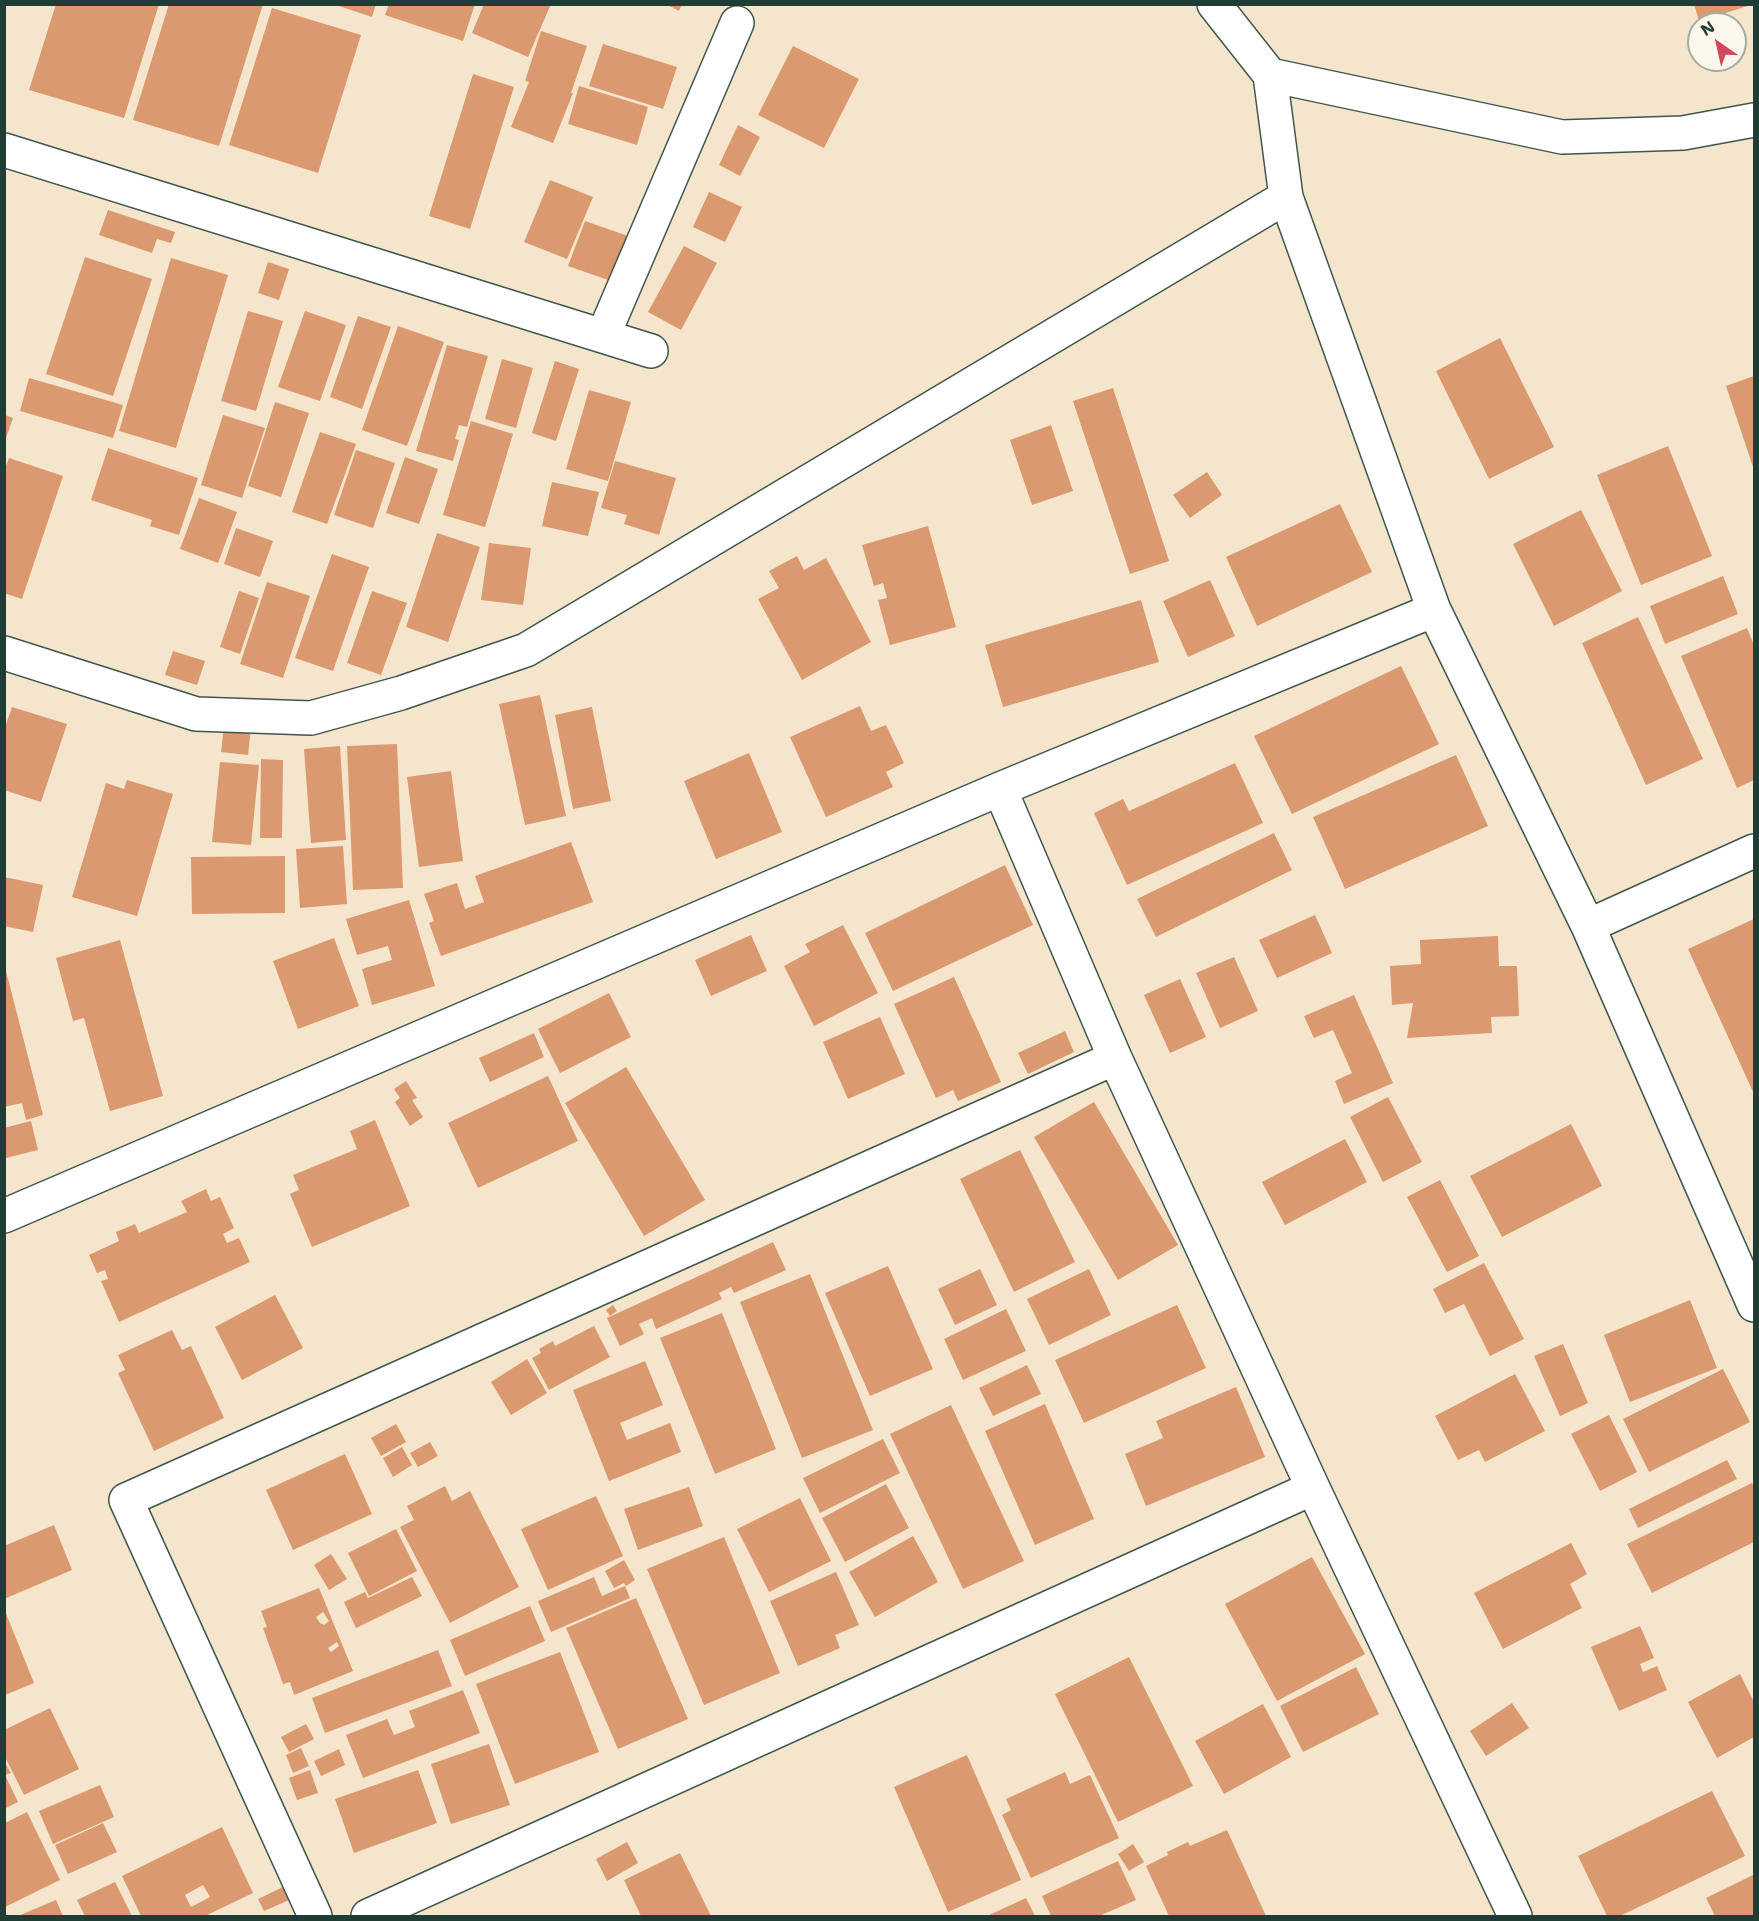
<!DOCTYPE html>
<html>
<head>
<meta charset="utf-8">
<style>
  body { margin:0 }
  #map { position:relative; width:1759px; height:1921px; overflow:hidden; background:#f5e5cc; font-family:"Shantell Sans",sans-serif }
  canvas { display:block }
  .frame { position:absolute; inset:0; border:6px solid #1f3d34; pointer-events:none }
  .north { position:absolute; left:1687px; top:12px; width:60px; height:60px; box-sizing:border-box; background:#fbf7ec; border:2px solid #a3ada2; border-radius:50%; rotate:326deg; font-size:16px; font-weight:700; line-height:24px; text-align:center; color:#1f3d34 }
  .north::after { content:''; display:block; margin:auto; width:21px; height:27px; background:#d1495b; clip-path:polygon(50% 0,100% 100%,50% 72%,0 100%) }
</style>
</head>
<body>
<div id="map">
<canvas width="1759" height="1921"></canvas>
<div class="frame"></div>
<div class="north">N</div>
</div>
<script>
const g = document.querySelector('canvas').getContext('2d');
g.lineJoin = 'round';
function fill(path, color) {
  g.fillStyle = color;
  g.fill(path, 'evenodd');
}
function toPath(rows) {
  const path = new Path2D();
  for (const r of rows) {
    path.moveTo(r[0], r[1]);
    for (let i = 2; i < r.length; i += 2) path.lineTo(r[i], r[i + 1]);
  }
  return path;
}
function trace(path, color, width, dash) {
  g.strokeStyle = color;
  g.lineWidth = width;
  g.lineCap = dash ? 'butt' : 'round';
  g.setLineDash(dash || []);
  g.stroke(path);
}
const building = toPath([
  [56,4,159,4,124,118,29,90],
  [169,4,263,4,219,146,133,120],
  [333,4,376,4,372,17],
  [389,4,475,4,463,41,385,15],
  [484,4,551,4,528,57,472,33],
  [666,4,682,4,679,11],
  [1694,4,1751,4,1751,5,1699,21],
  [272,8,361,35,318,173,229,145],
  [541,31,587,46,571,93,573,93,553,143,511,127,529,82,525,81],
  [603,44,677,67,663,109,589,86],
  [793,46,859,79,824,148,758,115],
  [473,74,514,87,470,229,429,216],
  [579,86,648,107,637,145,568,124],
  [738,125,760,137,740,176,719,165],
  [550,180,593,197,567,259,524,242],
  [709,192,742,207,725,242,693,227],
  [108,210,175,232,171,243,157,239,152,253,99,235],
  [585,221,628,236,611,281,568,266],
  [684,246,717,263,681,330,648,312],
  [85,257,152,279,113,396,46,374],
  [171,258,228,275,176,448,119,431],
  [268,262,289,269,279,300,258,293],
  [248,311,283,321,256,411,221,401],
  [305,311,346,325,320,401,278,387],
  [358,316,391,327,362,409,330,397],
  [398,326,444,342,407,446,362,430],
  [1500,338,1554,447,1489,479,1436,371],
  [447,345,488,356,467,427,459,425,455,439,459,440,453,461,416,451],
  [502,359,533,368,516,428,485,419],
  [555,361,579,369,556,441,532,433],
  [1754,376,1754,470,1726,386],
  [29,378,123,405,113,438,20,411],
  [1113,388,1169,561,1130,574,1073,401],
  [589,390,631,402,608,481,566,469],
  [275,402,309,413,281,497,248,486],
  [5,415,13,418,5,441],
  [223,415,265,428,242,498,201,485],
  [471,421,513,434,485,527,443,515],
  [1051,425,1073,491,1032,505,1010,440],
  [320,432,356,444,327,524,292,512],
  [1668,446,1712,556,1641,585,1597,475],
  [108,448,198,478,179,535,150,526,152,520,91,500],
  [356,450,395,463,373,528,334,515],
  [405,457,438,469,419,524,386,513],
  [9,458,63,476,22,599,4,593,4,471],
  [615,461,676,478,659,535,624,524,627,515,601,508],
  [1207,472,1222,495,1190,518,1173,495],
  [552,482,599,492,588,536,542,526],
  [199,498,237,512,218,563,180,549],
  [1340,504,1372,572,1257,626,1226,557],
  [1581,510,1622,591,1554,626,1513,544],
  [928,526,956,627,890,645,878,600,887,598,883,583,874,586,862,545],
  [236,528,273,541,260,577,224,564],
  [437,533,480,547,448,642,406,627],
  [489,543,531,548,523,605,481,600],
  [332,554,369,567,333,671,295,658],
  [797,556,804,570,826,558,871,642,802,680,758,599,779,588,769,571],
  [1723,576,1738,614,1665,644,1650,606],
  [1210,580,1235,636,1188,657,1163,601],
  [267,582,310,596,283,678,240,664],
  [239,591,259,598,240,654,220,647],
  [372,591,407,603,381,675,347,663],
  [1141,600,1159,662,1003,707,985,645],
  [1638,617,1703,759,1646,785,1582,643],
  [1747,628,1754,645,1754,780,1737,788,1681,656],
  [173,651,205,661,197,685,165,675],
  [1401,666,1439,744,1292,814,1254,736],
  [540,695,566,816,525,825,499,704],
  [860,706,871,731,886,725,904,763,886,772,893,787,826,817,790,737],
  [12,707,67,724,41,802,4,790,4,730],
  [592,707,611,801,573,809,555,715],
  [224,725,251,728,248,755,221,752],
  [397,744,403,888,353,890,347,746],
  [340,746,346,840,311,843,304,749],
  [749,753,782,832,716,859,684,781],
  [1456,755,1488,826,1345,889,1313,817],
  [261,759,283,760,282,838,260,838],
  [220,762,259,765,251,845,212,842],
  [1235,763,1263,823,1127,885,1094,813,1123,799,1129,811],
  [451,771,463,861,419,867,407,777],
  [127,780,173,794,137,916,72,897,106,783,124,789],
  [1274,833,1292,870,1156,937,1137,899],
  [571,842,593,902,441,956,429,923,434,921,424,894,457,883,465,909,484,902,475,876],
  [343,846,347,904,300,908,296,849],
  [285,856,285,913,192,914,191,857],
  [1005,865,1033,925,893,991,865,933],
  [4,877,43,885,33,932,4,926],
  [409,900,435,986,372,1005,362,969,392,960,388,946,357,955,346,919],
  [1315,915,1332,953,1277,978,1259,940],
  [1754,919,1754,1094,1688,949],
  [843,925,878,993,814,1026,784,966,810,952,805,944],
  [751,935,767,971,711,996,695,960],
  [1498,936,1499,966,1517,966,1519,1016,1491,1017,1492,1033,1407,1038,1413,1003,1392,1005,1390,966,1421,964,1420,940],
  [334,938,359,1006,298,1029,273,961],
  [120,940,163,1096,110,1111,84,1018,73,1021,56,958],
  [1234,957,1258,1011,1220,1028,1196,973],
  [4,963,43,1115,26,1120,22,1103,4,1107],
  [954,977,1001,1082,958,1101,953,1090,936,1098,894,1004],
  [1180,979,1206,1037,1170,1053,1144,995],
  [609,993,631,1037,560,1073,538,1029],
  [1354,995,1393,1083,1344,1104,1335,1081,1352,1073,1333,1030,1314,1038,1304,1016],
  [880,1017,905,1074,848,1099,823,1042],
  [1065,1031,1074,1052,1028,1074,1018,1053],
  [534,1033,544,1057,490,1082,479,1058],
  [626,1067,705,1200,644,1236,565,1103],
  [548,1076,578,1141,478,1188,448,1123],
  [406,1081,417,1098,412,1100,423,1117,410,1126,395,1102,400,1098,394,1089],
  [1388,1097,1422,1162,1383,1182,1350,1117],
  [1094,1102,1178,1245,1118,1280,1034,1137],
  [375,1120,410,1206,312,1247,290,1194,299,1190,293,1175,357,1149,350,1131],
  [31,1121,38,1150,6,1158,4,1128],
  [1571,1124,1602,1186,1502,1237,1470,1176],
  [1345,1139,1367,1182,1285,1225,1262,1182],
  [1020,1150,1075,1262,1014,1292,960,1179],
  [1440,1180,1479,1256,1447,1272,1407,1197],
  [206,1189,211,1201,220,1197,234,1228,223,1234,227,1243,239,1238,250,1262,119,1322,101,1281,108,1279,105,1270,97,1273,89,1255,119,1241,116,1232,135,1224,139,1233,187,1212,181,1201],
  [773,1242,786,1270,734,1293,731,1287,719,1293,722,1299,656,1329,652,1318,639,1324,644,1334,620,1346,607,1318],
  [1484,1263,1524,1339,1490,1356,1464,1304,1445,1313,1433,1289],
  [888,1266,933,1369,870,1396,825,1293],
  [980,1269,997,1305,955,1325,938,1289],
  [1089,1269,1111,1315,1049,1345,1027,1299],
  [810,1274,873,1430,802,1458,740,1302],
  [275,1295,303,1348,242,1380,215,1327],
  [1690,1300,1717,1368,1630,1402,1604,1335],
  [613,1305,617,1311,610,1316,606,1310],
  [1177,1305,1206,1368,1084,1423,1055,1360],
  [1006,1309,1026,1351,963,1380,944,1339],
  [722,1313,776,1449,715,1474,660,1338],
  [594,1326,610,1357,549,1390,532,1358,541,1353,539,1349,553,1341,555,1346],
  [172,1330,182,1350,191,1346,224,1418,154,1451,118,1373,125,1370,118,1355],
  [1563,1344,1588,1403,1560,1416,1534,1356],
  [527,1359,547,1393,511,1415,491,1382],
  [645,1361,663,1405,620,1423,627,1440,670,1423,681,1452,609,1481,573,1390],
  [1027,1365,1041,1394,993,1416,979,1388],
  [1723,1369,1750,1422,1649,1472,1623,1419],
  [1515,1374,1545,1431,1485,1462,1479,1450,1458,1460,1435,1416],
  [1236,1387,1265,1457,1146,1506,1125,1454,1163,1438,1156,1421],
  [1045,1404,1094,1519,1035,1545,985,1431],
  [951,1405,1024,1561,963,1589,890,1434],
  [1609,1415,1637,1472,1600,1491,1571,1434],
  [396,1424,406,1442,381,1456,371,1438],
  [883,1439,900,1473,820,1513,803,1478],
  [430,1442,438,1456,418,1467,410,1453],
  [402,1447,412,1465,393,1477,383,1458],
  [345,1454,372,1514,293,1550,266,1490],
  [1727,1460,1737,1479,1638,1528,1629,1509],
  [1752,1483,1754,1488,1754,1542,1652,1593,1627,1544],
  [886,1484,909,1528,845,1562,822,1518],
  [445,1486,452,1501,470,1491,519,1587,450,1623,400,1527,414,1520,407,1506],
  [689,1487,703,1526,638,1550,624,1509],
  [596,1496,623,1556,548,1590,521,1529],
  [800,1498,831,1561,769,1592,737,1529],
  [54,1525,72,1570,4,1599,4,1546],
  [396,1529,417,1571,369,1596,348,1553],
  [913,1536,938,1582,875,1617,849,1572],
  [724,1537,780,1673,704,1705,647,1569],
  [1571,1543,1587,1574,1570,1584,1582,1608,1503,1649,1474,1593],
  [331,1554,347,1579,329,1590,314,1565],
  [1312,1557,1365,1654,1277,1701,1225,1604],
  [624,1560,635,1580,626,1586,624,1583,614,1588,605,1571],
  [836,1572,859,1625,835,1635,840,1648,798,1666,770,1601],
  [412,1577,422,1596,356,1628,344,1602,365,1592,368,1598],
  [594,1577,602,1596,625,1586,630,1598,551,1632,538,1601],
  [319,1588,353,1671,294,1695,290,1682,283,1684,263,1628,267,1627,261,1611],
  [323,1612,329,1621,324,1625,320,1623,316,1617],
  [337,1642,339,1646,331,1652,328,1648],
  [636,1598,688,1719,618,1749,566,1628],
  [530,1606,545,1641,465,1676,450,1640],
  [5,1611,34,1683,5,1695],
  [1640,1626,1654,1658,1640,1664,1643,1672,1657,1666,1667,1690,1619,1711,1591,1647],
  [438,1650,452,1686,325,1733,312,1698],
  [560,1652,599,1752,515,1784,476,1684],
  [1129,1657,1193,1786,1118,1822,1055,1694],
  [1356,1667,1379,1714,1303,1752,1280,1706],
  [1740,1674,1754,1702,1754,1737,1717,1758,1688,1702],
  [463,1690,480,1733,363,1778,346,1735,387,1719,394,1735,415,1727,409,1711],
  [1512,1703,1529,1728,1486,1756,1470,1731],
  [1263,1704,1291,1757,1224,1794,1195,1741],
  [50,1708,79,1769,24,1795,4,1755,4,1730],
  [306,1724,314,1739,289,1752,281,1737],
  [489,1744,510,1805,451,1824,431,1764],
  [301,1748,309,1766,293,1773,286,1755],
  [339,1749,345,1765,321,1776,314,1761],
  [967,1755,1021,1880,948,1912,894,1787],
  [4,1761,11,1773,5,1775,18,1802,6,1808,4,1804],
  [310,1770,318,1793,297,1800,289,1778],
  [418,1770,437,1823,354,1853,335,1799],
  [1065,1772,1070,1784,1090,1775,1119,1838,1031,1878,1002,1815,1011,1810,1006,1799],
  [100,1785,114,1817,53,1844,39,1811],
  [1712,1791,1745,1856,1620,1916,1607,1916,1578,1856],
  [27,1812,60,1880,5,1907,5,1823],
  [103,1823,117,1852,68,1874,55,1845],
  [222,1827,253,1893,205,1916,141,1916,122,1876],
  [203,1885,210,1897,191,1907,185,1895],
  [1227,1830,1266,1916,1169,1916,1146,1866,1168,1855,1167,1852,1188,1842,1190,1846],
  [627,1842,638,1863,607,1881,596,1859],
  [1133,1844,1144,1862,1129,1871,1118,1854],
  [680,1853,711,1916,641,1916,624,1880],
  [1118,1861,1136,1900,1099,1916,1051,1916,1042,1896],
  [1753,1875,1754,1878,1754,1916,1715,1916,1706,1898],
  [115,1882,132,1916,85,1916,77,1900],
  [283,1887,289,1900,264,1911,258,1899],
  [1026,1898,1035,1916,987,1916],
  [56,1900,63,1916,18,1916]
]);
const street = toPath([
  [1214,4,1270,75,1562,137,1683,133,1754,120],
  [1270,75,1286,197,1434,610,1588,926,1754,1305],
  [4,150,651,351],
  [603,336,737,23],
  [4,653,196,714,311,718,401,693,526,650,1286,197],
  [1000,789,1115,1058,1313,1488,1515,1916],
  [1588,926,1754,851],
  [4,1216,1000,789,1434,610],
  [315,1916,126,1500,1115,1058],
  [368,1916,1313,1488]
]);
fill(building, '#db9970');
trace(street, '#3f564b', 36);
trace(street, '#fff', 33);
</script>
</body>
</html>
